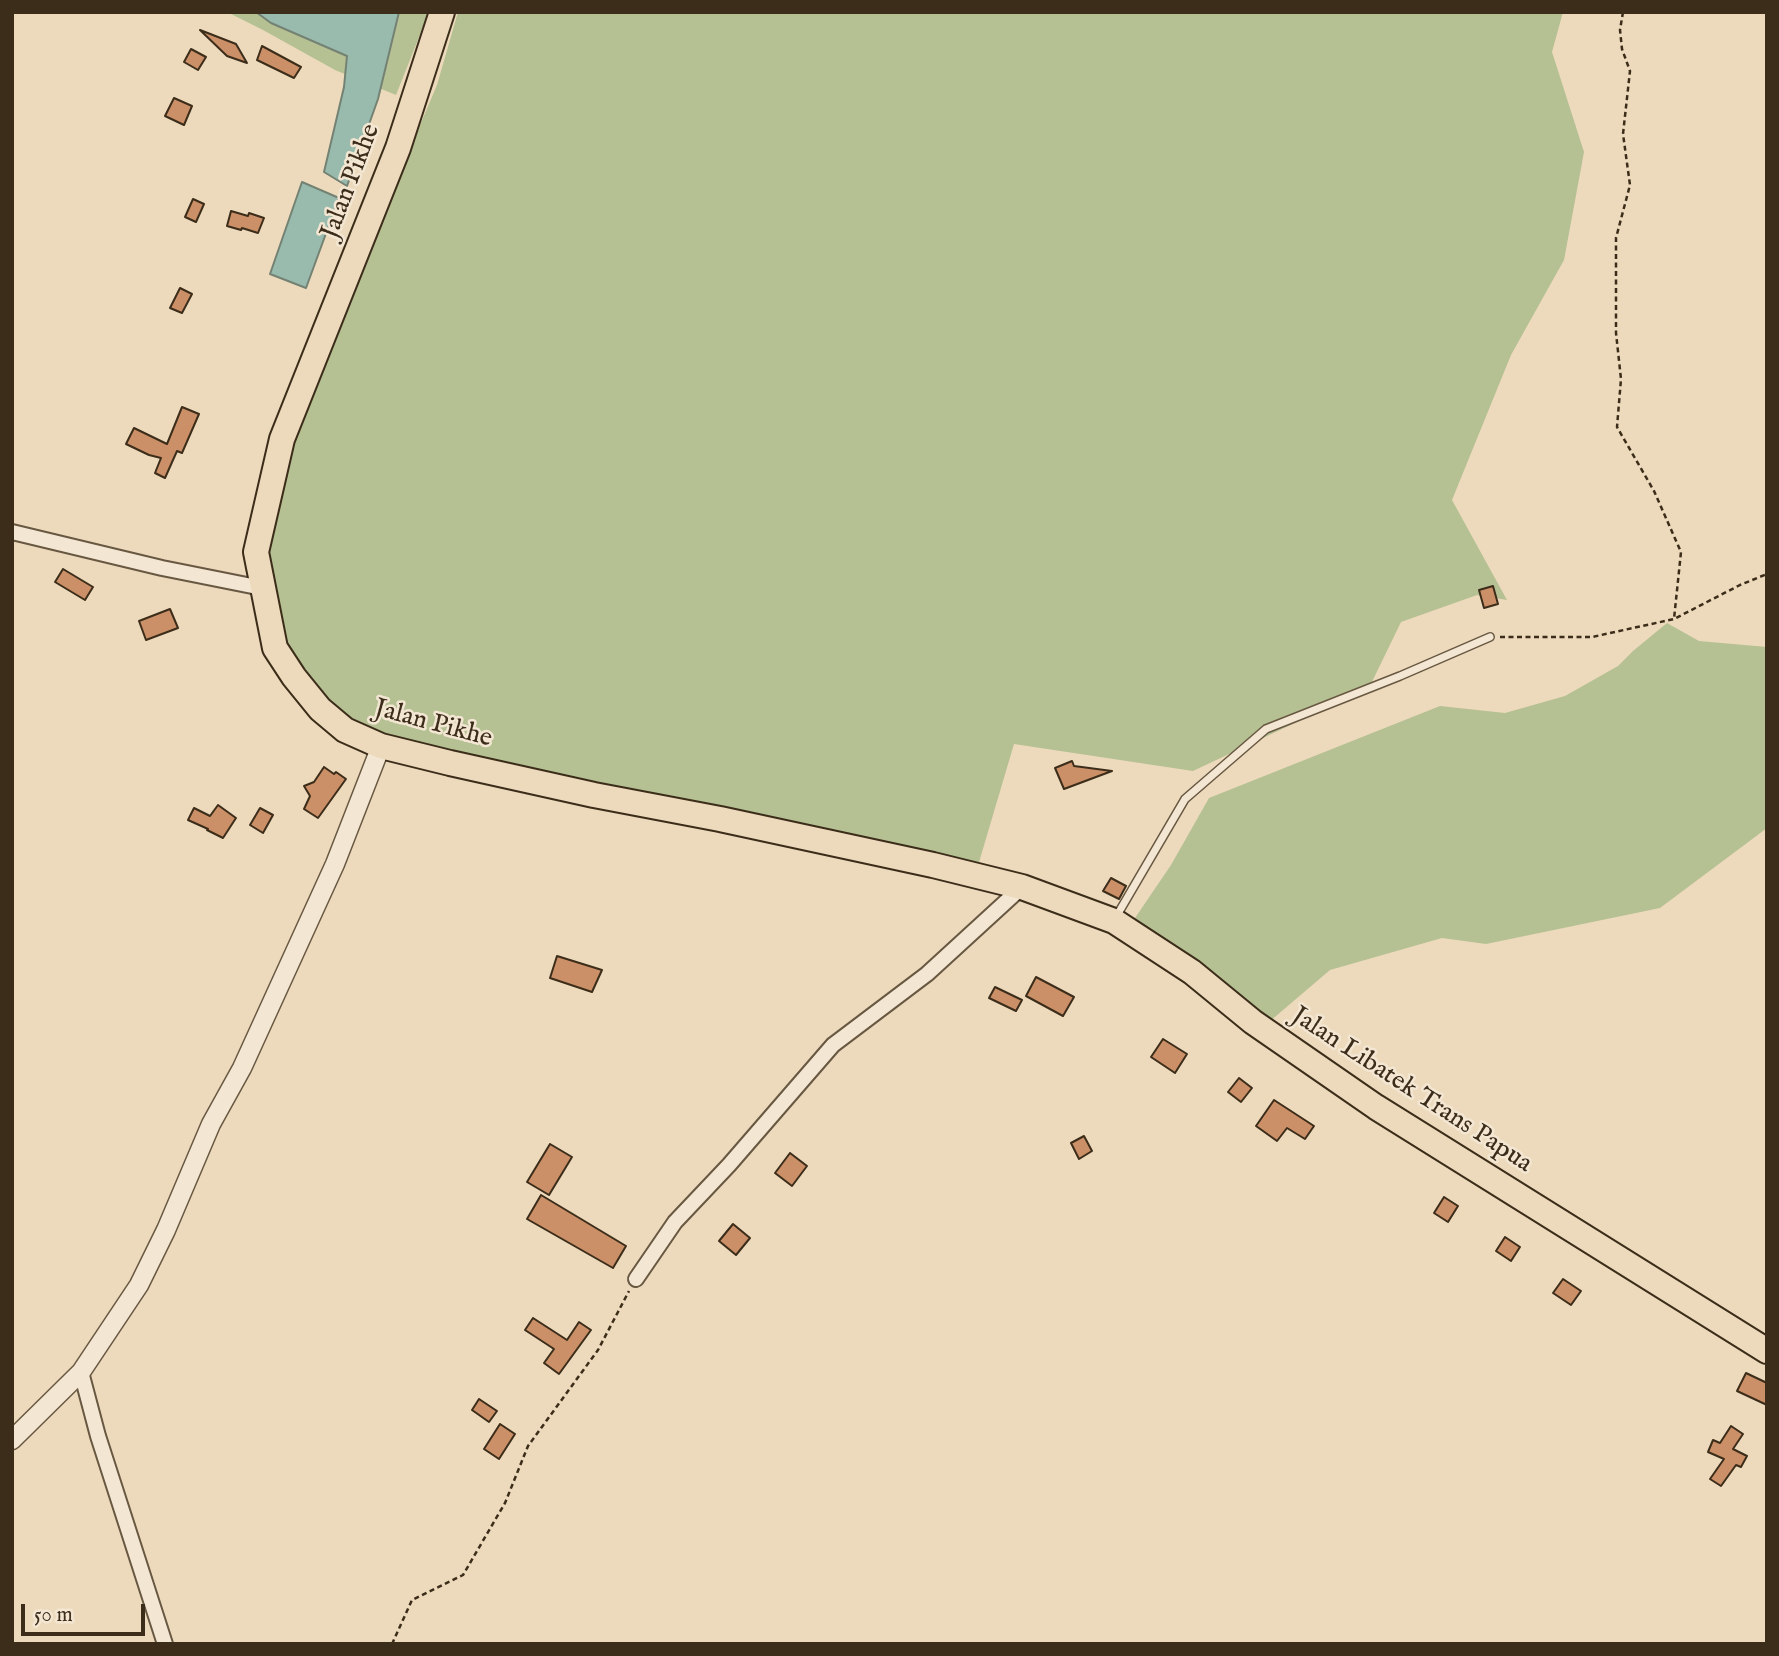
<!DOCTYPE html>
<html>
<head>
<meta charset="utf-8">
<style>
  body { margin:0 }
  #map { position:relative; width:1779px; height:1656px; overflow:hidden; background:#eddabc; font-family:"IM FELL English",serif }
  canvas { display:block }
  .frame { position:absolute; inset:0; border:14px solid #3c2d1a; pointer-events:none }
  .scale { position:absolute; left:21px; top:1604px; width:124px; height:32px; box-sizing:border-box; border:4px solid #3c2d1a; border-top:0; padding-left:9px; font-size:21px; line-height:24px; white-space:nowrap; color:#3c2d1a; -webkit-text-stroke:5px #f3e7d3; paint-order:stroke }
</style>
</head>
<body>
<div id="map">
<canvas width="1779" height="1656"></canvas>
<div class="frame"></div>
<div class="scale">50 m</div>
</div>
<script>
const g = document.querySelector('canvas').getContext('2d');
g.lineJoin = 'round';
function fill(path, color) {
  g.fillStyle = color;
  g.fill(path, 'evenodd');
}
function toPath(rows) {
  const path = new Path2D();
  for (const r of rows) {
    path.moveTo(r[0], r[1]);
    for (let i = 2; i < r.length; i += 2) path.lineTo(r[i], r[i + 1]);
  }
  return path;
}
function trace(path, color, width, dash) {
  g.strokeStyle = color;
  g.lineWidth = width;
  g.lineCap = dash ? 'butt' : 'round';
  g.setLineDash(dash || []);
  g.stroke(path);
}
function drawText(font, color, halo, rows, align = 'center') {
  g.font = font + ' "IM FELL English",serif';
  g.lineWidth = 5;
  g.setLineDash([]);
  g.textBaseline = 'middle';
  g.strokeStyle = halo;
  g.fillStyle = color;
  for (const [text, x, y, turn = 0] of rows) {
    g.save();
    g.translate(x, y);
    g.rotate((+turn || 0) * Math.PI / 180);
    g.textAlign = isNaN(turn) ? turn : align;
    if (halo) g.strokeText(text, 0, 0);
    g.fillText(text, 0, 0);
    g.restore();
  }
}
const green = toPath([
  [227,12,429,12,396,95,335,70,263,30],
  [458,12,1563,12,1552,52,1584,152,1564,260,1511,355,1452,500,1507,600,1477,595,1401,622,1369,688,1193,771,1014,744,977,869,387,741,333,715,287,659,268,563,271,512,297,428,367,250,437,85],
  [1667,623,1699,641,1767,647,1767,828,1660,908,1486,944,1442,938,1330,970,1269,1022,1135,918,1171,865,1209,798,1440,706,1505,713,1565,696,1618,666,1633,651]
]);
const water = toPath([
  [256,12,399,12,378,99,347,186,324,172,344,87,347,56,271,23,256,12],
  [302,182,339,198,306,288,270,274,302,182]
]);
const building = toPath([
  [200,30,236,44,247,63,227,56,200,30],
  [262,46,301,67,294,78,257,60,262,46],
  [191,49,206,57,198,70,184,62,191,49],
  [174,98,192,106,184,125,165,116,174,98],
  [193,199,204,204,196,222,185,217,193,199],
  [231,211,248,216,249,213,264,218,258,233,242,228,241,230,227,226,231,211],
  [180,288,192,294,182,313,170,308,180,288],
  [182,407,199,414,182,453,177,451,165,478,155,473,161,458,149,455,126,444,134,428,167,444,182,407],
  [63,569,93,587,85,600,55,582,63,569],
  [1493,586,1498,604,1484,608,1479,590,1493,586],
  [170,609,178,628,146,640,139,621,170,609],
  [1072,761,1074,766,1112,771,1064,789,1055,768,1072,761],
  [324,767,334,774,336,772,346,779,318,818,304,809,310,796,304,786,314,782,324,767],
  [218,805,236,818,223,838,207,830,208,829,188,820,194,808,210,816,218,805],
  [260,808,273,815,263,833,250,825,260,808],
  [1111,878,1126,886,1119,899,1103,891,1111,878],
  [557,956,602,970,592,992,550,978,557,956],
  [1036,977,1074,997,1063,1016,1026,996,1036,977],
  [995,987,1022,1000,1016,1011,989,998,995,987],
  [1163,1039,1187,1054,1175,1073,1151,1057,1163,1039],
  [1239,1078,1252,1088,1241,1102,1228,1092,1239,1078],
  [1274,1100,1314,1126,1305,1139,1287,1128,1277,1141,1256,1126,1274,1100],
  [1084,1136,1092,1151,1079,1159,1071,1143,1084,1136],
  [550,1144,572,1157,549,1195,527,1182,550,1144],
  [790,1153,807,1166,792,1186,775,1173,790,1153],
  [541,1195,626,1246,613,1268,527,1219,541,1195],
  [1444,1197,1458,1206,1448,1222,1434,1213,1444,1197],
  [733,1224,750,1238,736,1255,719,1241,733,1224],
  [1505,1237,1520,1247,1511,1261,1496,1251,1505,1237],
  [1563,1279,1581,1291,1571,1305,1553,1293,1563,1279],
  [533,1318,567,1340,579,1322,591,1330,559,1374,544,1363,554,1349,525,1330,533,1318],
  [1746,1373,1767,1383,1767,1405,1737,1391,1746,1373],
  [479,1399,497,1411,489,1422,472,1410,479,1399],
  [500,1424,515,1434,499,1459,484,1449,500,1424],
  [1731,1426,1743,1434,1733,1449,1747,1456,1741,1467,1736,1465,1721,1486,1710,1479,1724,1459,1708,1452,1713,1440,1720,1443,1731,1426]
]);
const path = toPath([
  [1623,12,1620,30,1622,49,1630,71,1623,134,1630,185,1616,238,1616,333,1621,379,1617,427,1654,491,1681,552,1674,619],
  [1500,637,1592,637,1674,619,1740,585,1767,574],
  [392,1644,412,1600,463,1575,505,1503,528,1446,598,1350,629,1291]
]);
const service = toPath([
  [1116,917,1185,799,1266,729,1400,676,1490,637]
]);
const minor = toPath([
  [12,532,162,568,262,588],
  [636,1279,675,1222,729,1165,833,1045,927,974,1022,887],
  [81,1372,98,1436,165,1644]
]);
const tertiary = toPath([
  [12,1440,81,1372,139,1285,166,1230,211,1124,242,1068,335,864,381,746]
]);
const trunk = toPath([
  [442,12,398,148,282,439,256,552,275,648,294,677,320,709,345,730,381,746,450,763,594,795,720,819,933,865,1022,887,1114,921,1192,972,1253,1022,1376,1107,1767,1351]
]);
const streetNames = [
  ["Jalan Pikhe",352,182,-69],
  ["Jalan Pikhe",433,725,15],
  ["Jalan Libatek Trans Papua",1411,1091,33]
];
fill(green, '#b5c093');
fill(water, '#99bbae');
trace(water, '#748273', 2);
fill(building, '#cb9067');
trace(building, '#3c2d1a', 2);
trace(service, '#685842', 10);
trace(minor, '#685842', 18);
trace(tertiary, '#685842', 21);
trace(trunk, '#3c2d1a', 28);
trace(path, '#3c2d1a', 2.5, [5, 3.5]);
trace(service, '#f3e7d3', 7);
trace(minor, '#f3e7d3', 14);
trace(tertiary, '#f3e7d3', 18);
trace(trunk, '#eddabc', 24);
drawText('26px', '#3c2d1a', '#f3e7d3', streetNames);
</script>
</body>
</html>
